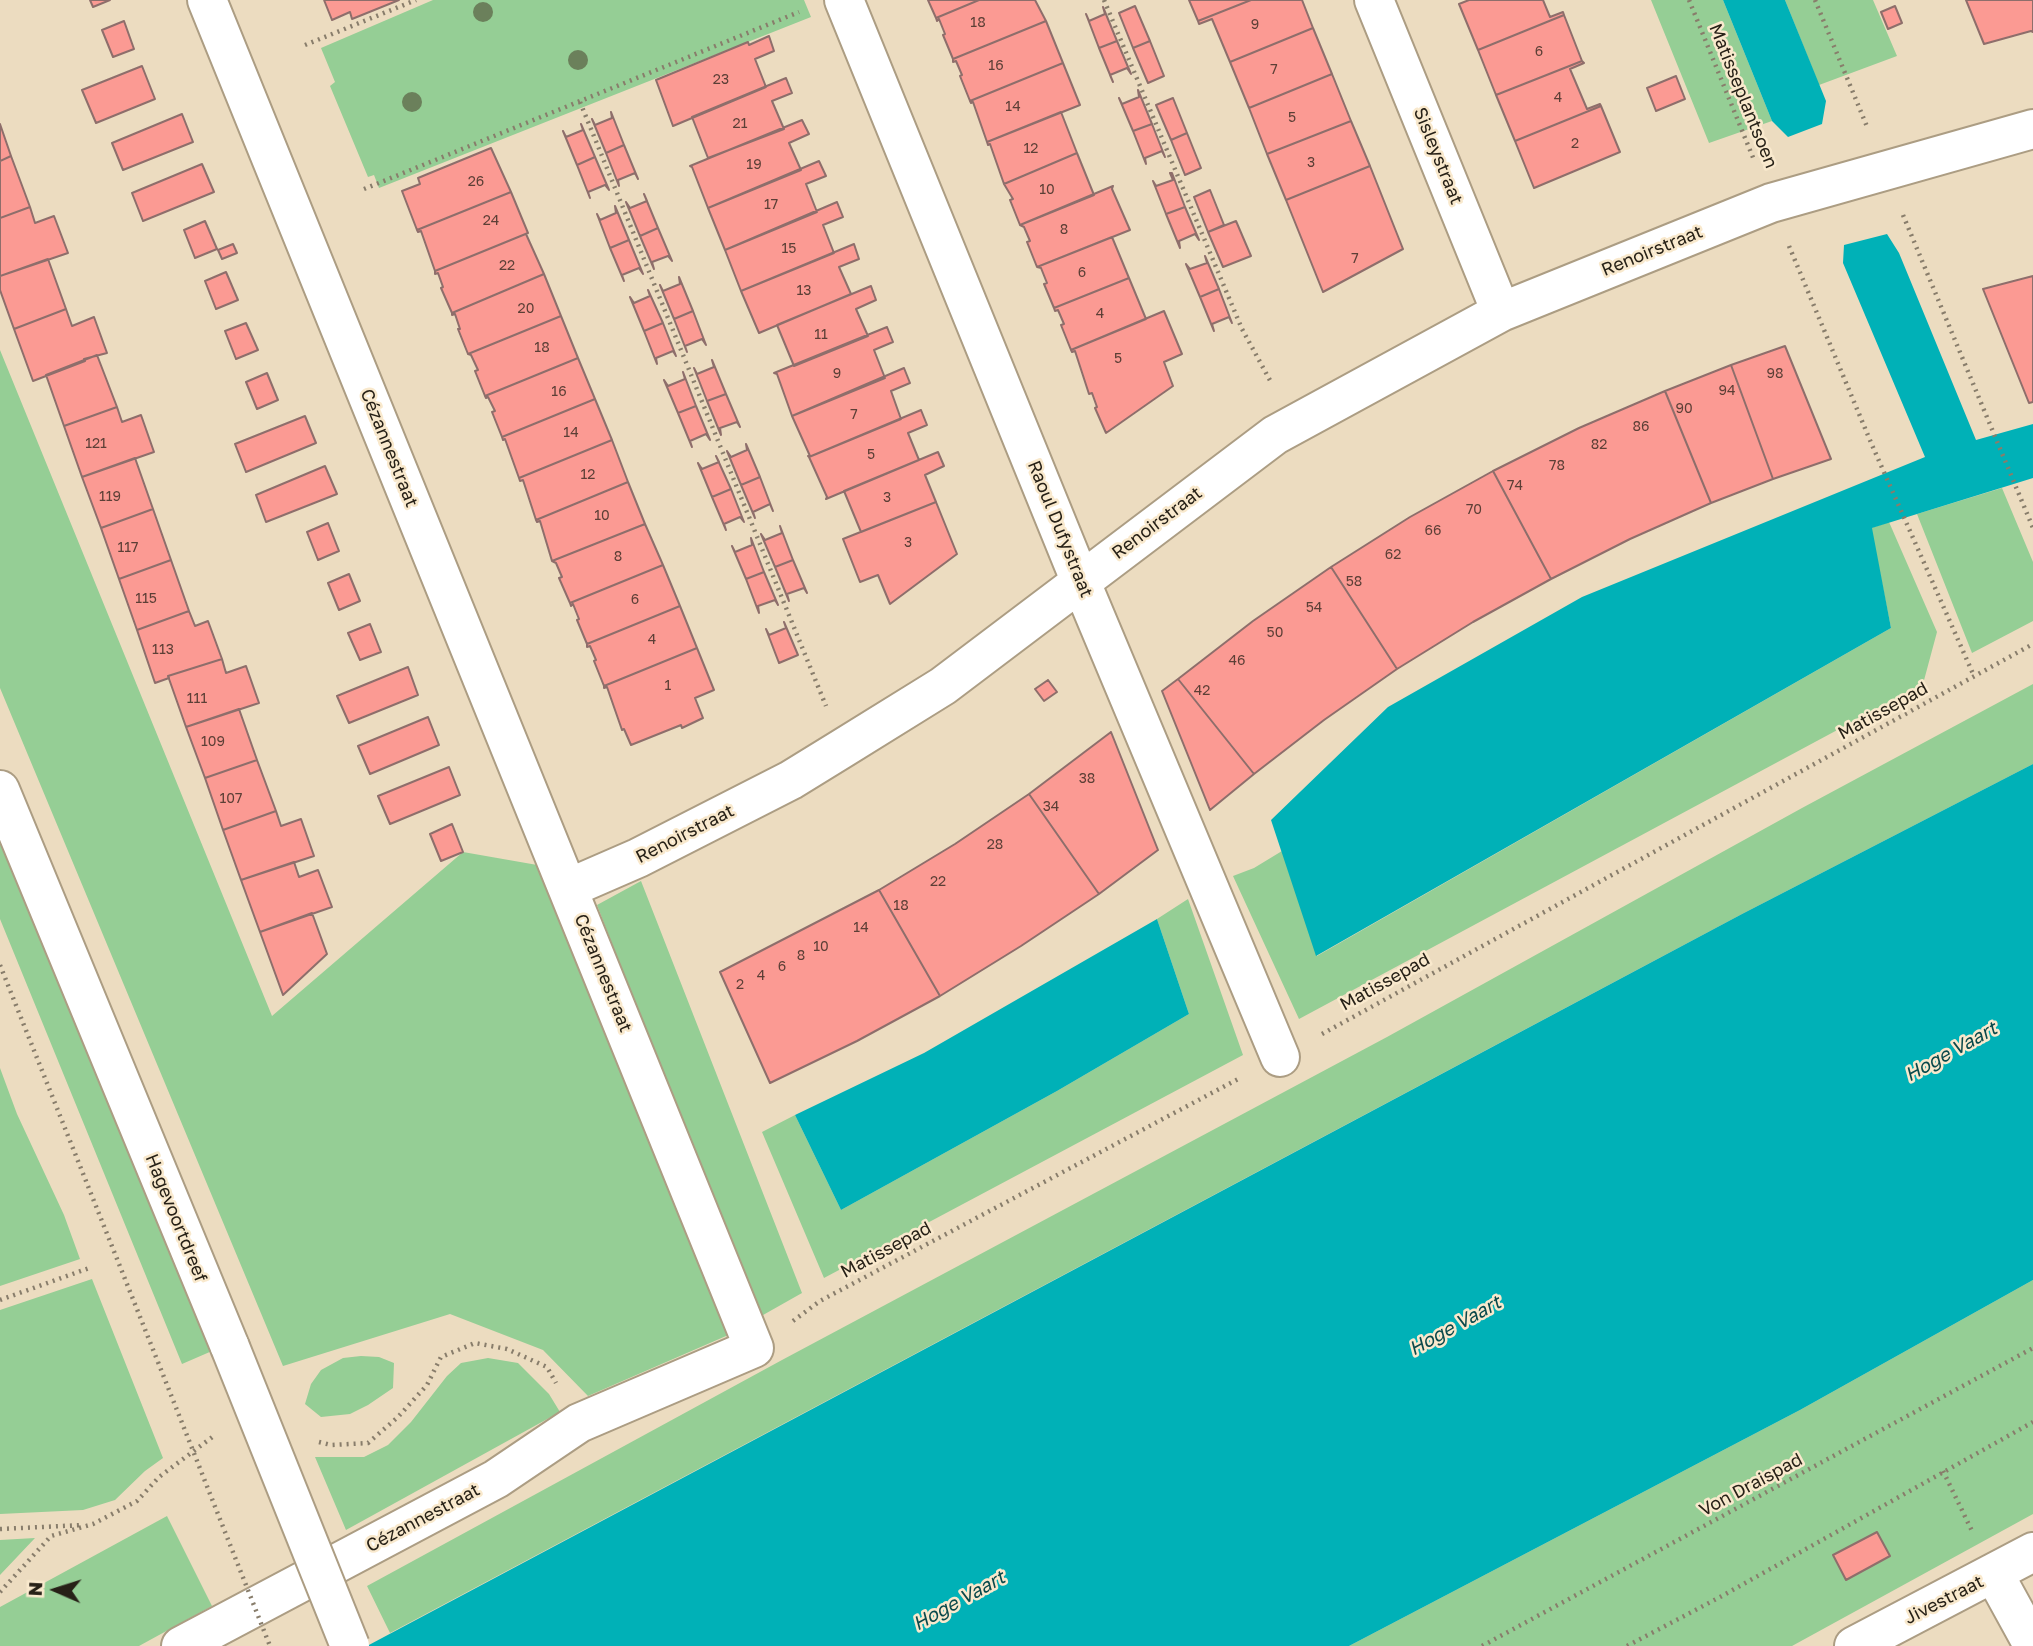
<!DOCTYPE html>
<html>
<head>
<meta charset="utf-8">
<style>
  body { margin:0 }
  #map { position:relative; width:2033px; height:1646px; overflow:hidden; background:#ecdcc0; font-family:"Golos Text",sans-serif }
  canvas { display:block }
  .north { position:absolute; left:21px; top:1555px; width:70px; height:70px; -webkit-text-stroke:5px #f9e9cd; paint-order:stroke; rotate:273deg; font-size:19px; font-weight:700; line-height:28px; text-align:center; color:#272117 }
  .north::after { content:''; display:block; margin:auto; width:24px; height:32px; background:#272117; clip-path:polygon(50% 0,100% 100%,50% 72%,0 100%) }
</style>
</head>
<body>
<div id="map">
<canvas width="2033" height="1646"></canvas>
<div class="north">N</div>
</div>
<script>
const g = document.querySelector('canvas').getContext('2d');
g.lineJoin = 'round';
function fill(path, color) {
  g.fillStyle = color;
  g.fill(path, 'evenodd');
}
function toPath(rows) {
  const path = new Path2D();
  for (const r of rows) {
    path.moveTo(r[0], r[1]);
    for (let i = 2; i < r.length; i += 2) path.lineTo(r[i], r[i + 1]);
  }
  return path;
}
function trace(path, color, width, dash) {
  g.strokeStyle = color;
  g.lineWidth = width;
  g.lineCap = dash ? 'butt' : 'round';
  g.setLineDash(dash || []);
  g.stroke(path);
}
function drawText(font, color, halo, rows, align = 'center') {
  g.font = font + ' "Golos Text",sans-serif';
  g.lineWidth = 5;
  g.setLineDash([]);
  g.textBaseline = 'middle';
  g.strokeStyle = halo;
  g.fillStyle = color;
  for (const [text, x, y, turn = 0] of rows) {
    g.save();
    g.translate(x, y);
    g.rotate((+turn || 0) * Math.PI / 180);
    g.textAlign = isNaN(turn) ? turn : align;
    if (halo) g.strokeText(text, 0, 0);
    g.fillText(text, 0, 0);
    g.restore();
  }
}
const green = toPath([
  [433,0,804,0,811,17,379,188,374,175,368,177,330,86,335,82,321,48],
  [1651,0,1723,0,1772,121,1709,143],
  [1785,0,1873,0,1897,56,1819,85],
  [0,350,272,1016,463,852,543,866,733,1333,588,1396,543,1350,450,1314,283,1366,0,688],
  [2002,488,2033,562,2033,621,1972,653,1917,514],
  [1889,522,1937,632,1923,684,1299,1019,1233,876,1254,868,1282,851,1317,956,1891,628,1871,528],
  [2033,684,2033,764,1742,914,390,1633,367,1586,782,1360,1387,1037,1802,808],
  [0,822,212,1351,182,1364,0,919],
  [641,881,802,1293,756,1319,597,905],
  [1188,899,1243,1055,824,1278,762,1132,795,1115,841,1210,1057,1091,1189,1014,1157,919],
  [0,1068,17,1114,64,1215,80,1259,0,1286],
  [92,1279,163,1458,145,1471,115,1500,83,1510,0,1514,0,1310],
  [2033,1280,2033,1514,1792,1646,1349,1646,1800,1410],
  [361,1356,379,1357,394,1363,393,1388,368,1405,350,1414,321,1417,305,1404,311,1384,321,1370,343,1358],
  [488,1358,518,1363,549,1394,560,1412,346,1530,315,1457,364,1457,388,1445,411,1422,447,1376,461,1363],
  [167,1516,212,1606,139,1646,0,1646,0,1607],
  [35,1538,0,1575,0,1540]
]);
const water = toPath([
  [1723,0,1785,0,1826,101,1822,124,1788,137,1772,121],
  [1887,234,1899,253,1976,440,2033,424,2033,478,1872,528,1891,628,1316,956,1271,820,1388,707,1582,597,1925,457,1843,263,1844,245],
  [2033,764,2033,1280,1800,1410,1349,1646,367,1646,1742,914],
  [1157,919,1189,1014,1057,1091,841,1210,795,1115,924,1053]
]);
const building = toPath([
  [90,0,110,0,93,7,90,0],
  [324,0,399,0,352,19,350,12,332,20,324,0],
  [928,0,979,0,936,18,928,0],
  [979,0,1035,0,1046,21,953,59,943,35,945,34,939,19,937,21,936,18,979,0],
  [1189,0,1251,0,1198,21,1189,0],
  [1251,0,1302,0,1313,28,1230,62,1212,19,1199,24,1198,21,1251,0],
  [1469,0,1543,0,1550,17,1563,12,1564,15,1478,50,1459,4,1469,0],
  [1966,0,2033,0,2033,32,2031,31,1984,44,1966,0],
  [1135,6,1150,41,1133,48,1119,13,1135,6],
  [1895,6,1902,23,1888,29,1881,12,1895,6],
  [1103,7,1117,41,1099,48,1086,14,1089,21,1105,14,1103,7],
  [1564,15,1582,61,1496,95,1478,50,1564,15],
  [124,21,134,49,113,57,102,30,124,21],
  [1046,21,1063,63,970,101,960,76,962,75,956,61,953,62,953,59,1046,21],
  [1313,28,1332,74,1249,108,1230,62,1313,28],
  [769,36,774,51,755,59,766,87,673,126,656,80,748,42,749,45,769,36],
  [1117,41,1131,74,1127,68,1110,75,1113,82,1099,48,1117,41],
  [1150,41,1164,76,1148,83,1133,48,1150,41],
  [1582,61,1584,63,1570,69,1587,109,1600,104,1601,106,1515,141,1496,95,1582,61],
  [1063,63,1080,105,987,142,973,102,971,103,970,101,1063,63],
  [142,66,155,99,96,123,82,90,142,66],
  [1332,74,1351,121,1267,154,1249,108,1332,74],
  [1676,76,1685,99,1656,111,1647,88,1676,76],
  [786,78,792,93,772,101,784,129,708,158,692,117,786,78],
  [1138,90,1152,124,1133,131,1119,98,1122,104,1139,97,1138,90],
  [1173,98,1187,133,1171,140,1156,105,1173,98],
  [1601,106,1620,152,1534,188,1515,141,1601,106],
  [611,112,624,145,606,153,592,119,595,125,612,118,611,112],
  [1061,112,1077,153,1004,184,990,144,988,145,987,142,1061,112],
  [182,114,193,142,123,170,112,143,182,114],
  [802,120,809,134,789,143,801,170,708,208,692,167,690,166,802,120],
  [1351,121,1370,166,1286,200,1267,154,1351,121],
  [0,124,11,156,0,161,0,124],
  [581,124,595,157,577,165,563,131,566,137,583,130,581,124],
  [1152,124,1165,157,1162,151,1145,158,1146,164,1133,131,1152,124],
  [1187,133,1201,168,1185,175,1171,140,1187,133],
  [624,145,638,179,635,173,618,180,619,186,606,153,624,145],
  [491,148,511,192,417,230,402,191,420,184,418,178,491,148],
  [1077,153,1094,195,1020,225,1010,200,1013,199,1004,184,1077,153],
  [11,156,30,207,0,218,0,161,11,156],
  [595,157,609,190,605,185,588,192,590,198,577,165,595,157],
  [819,161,826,176,806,184,817,212,725,250,708,208,819,161],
  [202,164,214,192,143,221,132,193,202,164],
  [1370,166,1403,249,1323,292,1286,200,1370,166],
  [1170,173,1172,173,1185,207,1166,214,1153,181,1156,186,1173,180,1170,173],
  [1113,186,1112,189,1130,230,1037,267,1027,242,1030,241,1024,227,1020,225,1113,186],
  [1210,190,1224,225,1208,232,1194,197,1210,190],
  [511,192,528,233,435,271,421,231,418,232,417,230,511,192],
  [644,194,658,228,640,236,626,202,630,208,647,201,644,194],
  [837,202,843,217,823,225,834,253,741,291,725,250,837,202],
  [615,206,629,240,610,248,597,214,600,220,616,213,615,206],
  [30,207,35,223,54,216,68,253,0,276,0,218,30,207],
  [1185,207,1199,240,1195,234,1179,241,1180,248,1166,214,1185,207],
  [205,221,217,249,195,258,184,230,205,221],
  [1236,221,1251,256,1223,267,1208,232,1236,221],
  [658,228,672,261,668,256,652,262,654,269,640,236,658,228],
  [528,233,526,234,544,274,452,313,441,288,443,287,438,273,435,274,435,271,528,233],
  [1112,237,1129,278,1054,308,1044,284,1047,283,1041,268,1037,267,1112,237],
  [629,240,643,274,639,268,622,275,624,281,610,248,629,240],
  [233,244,237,253,222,259,218,250,233,244],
  [854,244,859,259,839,267,851,294,759,333,741,291,854,244],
  [1205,256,1219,289,1200,297,1186,264,1190,269,1207,263,1205,256],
  [48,259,66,309,14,329,0,290,0,276,48,259],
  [226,272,238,300,216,309,205,281,226,272],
  [544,274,561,316,468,354,458,329,460,329,455,314,452,315,452,313,544,274],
  [2033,276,2033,402,2029,403,1983,289,2033,276],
  [679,277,693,311,674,319,660,285,663,291,680,284,679,277],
  [1129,278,1146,319,1071,350,1061,325,1064,324,1058,310,1055,311,1054,308,1129,278],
  [871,286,876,300,856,309,868,336,794,366,777,325,871,286],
  [1219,289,1232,323,1229,317,1212,324,1214,331,1200,297,1219,289],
  [648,290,663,323,644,331,630,297,634,303,650,296,648,290],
  [66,309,72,326,94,317,107,353,84,359,85,361,33,381,14,329,66,309],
  [693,311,706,345,702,339,685,346,687,352,674,319,693,311],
  [1164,311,1182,354,1164,362,1173,386,1106,433,1095,408,1097,407,1092,393,1089,394,1075,351,1072,352,1071,350,1164,311],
  [561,316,578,358,485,396,475,371,478,370,471,355,468,354,561,316],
  [246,323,258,350,236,359,225,331,246,323],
  [663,323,676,356,673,351,656,358,657,364,644,331,663,323],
  [887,327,893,342,874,350,885,378,792,416,777,374,774,373,887,327],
  [1785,346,1831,459,1773,479,1731,365,1785,346],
  [97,355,117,407,64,426,46,375,97,355],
  [578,358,595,399,502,437,492,412,495,411,488,397,486,398,485,396,578,358],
  [712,360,726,394,707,401,694,368,697,374,714,367,712,360],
  [1731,365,1773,479,1711,503,1665,391,1731,365],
  [904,368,910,383,891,391,901,419,809,457,808,456,810,456,792,416,904,368],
  [683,372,696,406,678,413,664,380,668,386,685,379,683,372],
  [267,373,278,400,257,409,246,382,267,373],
  [1665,391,1711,503,1630,539,1551,579,1493,471,1579,428,1665,391],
  [726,394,740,427,737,422,720,428,721,435,707,401,726,394],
  [595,399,612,440,519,478,505,439,503,440,502,437,595,399],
  [696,406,710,440,706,434,690,441,692,447,678,413,696,406],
  [117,407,122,422,141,415,154,452,82,477,64,426,117,407],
  [921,410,927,425,908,433,919,460,826,499,827,497,809,457,921,410],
  [305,416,316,443,246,472,235,444,305,416],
  [612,440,628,482,536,520,523,480,520,481,519,478,612,440],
  [746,444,760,477,741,485,727,451,731,457,747,450,746,444],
  [938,452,944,466,925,475,936,502,861,532,844,491,938,452],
  [716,456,731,489,712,497,698,463,702,469,719,462,716,456],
  [135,458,153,509,101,528,82,477,135,458],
  [325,466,337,494,266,522,256,495,325,466],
  [1493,471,1551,579,1473,622,1397,669,1331,567,1410,517,1493,471],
  [760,477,773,511,770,504,753,512,755,518,741,485,760,477],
  [628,482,645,524,552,561,540,521,537,522,536,520,628,482],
  [731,489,744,522,740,517,724,524,726,530,712,497,731,489],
  [936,502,957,554,890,604,878,575,860,582,843,539,936,502],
  [153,509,171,560,119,579,101,528,153,509],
  [328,523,339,551,318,560,307,532,328,523],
  [645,524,663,565,570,603,559,578,562,577,556,563,552,561,645,524],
  [780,526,793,560,775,567,761,534,765,540,782,533,780,526],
  [751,538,764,572,746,579,732,546,735,552,752,545,751,538],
  [171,560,189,611,137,630,119,579,171,560],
  [793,560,807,593,804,588,787,594,789,601,775,567,793,560],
  [663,565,680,606,587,644,577,620,579,619,573,604,571,606,570,603,663,565],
  [1331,567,1397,669,1324,720,1254,774,1178,679,1253,621,1331,567],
  [764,572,778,605,775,600,758,606,759,613,746,579,764,572],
  [349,574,360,601,339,610,328,583,349,574],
  [680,606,697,648,604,686,594,661,596,660,590,646,587,647,587,644,680,606],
  [189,611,195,626,208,621,222,659,168,676,169,678,155,683,137,630,189,611],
  [784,622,798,655,779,663,766,629,769,635,786,628,784,622],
  [370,624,381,652,360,660,348,633,370,624],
  [697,648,714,690,695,698,703,718,682,728,681,725,631,745,624,729,622,730,607,687,604,688,604,686,697,648],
  [222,659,226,673,246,666,259,703,186,727,168,676,222,659],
  [408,667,418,695,349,723,337,696,408,667],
  [1178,679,1254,774,1210,810,1162,691,1178,679],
  [1048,680,1057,692,1044,701,1035,689,1048,680],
  [239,709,257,760,205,778,186,727,239,709],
  [428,717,439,745,370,774,358,746,428,717],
  [1111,732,1158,850,1099,894,1029,794,1111,732],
  [257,760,276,811,223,830,205,778,257,760],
  [449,767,460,795,390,824,378,796,449,767],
  [1029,794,1099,894,1021,946,940,996,879,890,955,844,1029,794],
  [276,811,281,826,301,819,314,856,241,880,223,830,276,811],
  [452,824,463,852,441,861,430,834,452,824],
  [294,862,299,877,318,870,332,907,260,932,241,880,294,862],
  [879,890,940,996,857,1041,770,1083,720,972,879,890],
  [312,913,327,954,283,995,260,932,312,913],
  [1877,1532,1890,1556,1846,1580,1833,1555,1877,1532]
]);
const path = toPath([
  [1104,0,1242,329,1272,384],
  [1689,0,1754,160],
  [1815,0,1868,129],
  [305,45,416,0],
  [580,102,826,706],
  [364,189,799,12],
  [1903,215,2033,528],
  [1789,246,1872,445,1974,676],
  [0,965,158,1362],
  [1322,1034,2033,644],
  [0,1300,92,1267],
  [793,1321,820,1301,1240,1078],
  [319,1442,331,1445,368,1443,398,1417,427,1385,441,1357,475,1343,507,1349,547,1367,556,1383],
  [1943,1471,1973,1533],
  [0,1529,83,1525],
  [0,1592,51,1536,93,1524,137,1501,159,1477,215,1435],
  [1482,1646,2033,1348],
  [1627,1646,1722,1596,2033,1422]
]);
const minor = toPath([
  [844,0,1080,580,1280,1057],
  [1374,0,1501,312],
  [569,888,638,858,791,780,843,748,943,686,1275,435,1501,312,1771,203,2033,129],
  [1994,1574,2033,1645],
  [181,1646,496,1479,579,1423,754,1348,207,0],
  [1854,1646,2033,1552]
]);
const major = toPath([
  [0,790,230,1347]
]);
const pathBridge = toPath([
  [158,1362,270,1646]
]);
const majorBridge = toPath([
  [230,1347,350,1646]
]);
const trees = [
  [483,12],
  [578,60],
  [412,102]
];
const numberNames = [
  ["18",978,23],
  ["9",1255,25],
  ["6",1539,52],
  ["16",996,66],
  ["7",1274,70],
  ["23",721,80],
  ["4",1558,98],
  ["14",1013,107],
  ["5",1292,118],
  ["21",740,124],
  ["2",1575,144],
  ["12",1031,149],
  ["3",1311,163],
  ["19",754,165],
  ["26",476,182],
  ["10",1047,190],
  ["17",771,205],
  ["24",491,221],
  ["8",1064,230],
  ["15",789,249],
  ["7",1355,259],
  ["22",507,266],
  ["6",1082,273],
  ["13",804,291],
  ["20",526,309],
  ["4",1100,314],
  ["11",821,335],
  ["18",542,348],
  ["5",1118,359],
  ["9",837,374],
  ["98",1775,374],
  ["94",1727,391],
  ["16",559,392],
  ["90",1684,409],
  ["7",854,415],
  ["86",1641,427],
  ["14",571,433],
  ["121",96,444],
  ["82",1599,445],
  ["5",871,455],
  ["78",1557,466],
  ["12",588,475],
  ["74",1515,486],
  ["119",110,497],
  ["3",887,498],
  ["70",1474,510],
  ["10",602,516],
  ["66",1433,531],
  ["3",908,543],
  ["117",128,548],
  ["62",1393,555],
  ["8",618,557],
  ["58",1354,582],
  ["115",146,599],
  ["6",635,600],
  ["54",1314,608],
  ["50",1275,633],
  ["4",652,640],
  ["113",163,650],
  ["46",1237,661],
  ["1",668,686],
  ["42",1202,691],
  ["111",197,699],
  ["109",213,742],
  ["38",1087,779],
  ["107",231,799],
  ["34",1051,807],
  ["28",995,845],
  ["22",938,882],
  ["18",901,906],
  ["14",861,928],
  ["10",821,947],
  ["8",801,956],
  ["6",782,967],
  ["4",761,976],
  ["2",740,985]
];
const streetNames = [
  ["Matisseplantsoen",1743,96,68],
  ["Sisleystraat",1438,156,68],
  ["Renoirstraat",1652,251,-22],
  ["Cézannestraat",389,448,68],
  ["Renoirstraat",1157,523,-37],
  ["Raoul Dufystraat",1060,529,68],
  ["Matissepad",1883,711,-29],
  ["Renoirstraat",685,834,-27],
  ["Cézannestraat",603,973,68],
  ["Matissepad",1385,982,-29],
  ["Hagevoortdreef",176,1218,68],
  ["Matissepad",886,1250,-28],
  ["Von Draispad",1751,1485,-28],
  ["Cézannestraat",423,1518,-28],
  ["Jivestraat",1944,1600,-27]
];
const waterNames = [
  ["Hoge Vaart",1951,1052,-29],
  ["Hoge Vaart",1455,1326,-29],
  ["Hoge Vaart",959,1601,-29]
];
fill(green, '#95ce95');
fill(water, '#00b1b7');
fill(building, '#fb9a93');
trace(building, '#8e6e6b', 2);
trace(minor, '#ac9d83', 42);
trace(major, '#ac9d83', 42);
trace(path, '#887d6b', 4.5, [2, 5]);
trace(minor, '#fff', 38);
trace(major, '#fff', 38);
trace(majorBridge, '#ac9d83', 42, []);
trace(pathBridge, '#887d6b', 4.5, [2, 5]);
trace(majorBridge, '#fff', 38);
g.fillStyle = '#6b805b';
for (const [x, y] of trees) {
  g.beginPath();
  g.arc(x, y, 10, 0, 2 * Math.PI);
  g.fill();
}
drawText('14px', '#5c3f36', null, numberNames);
drawText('18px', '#272117', '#f9e9cd', streetNames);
drawText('italic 19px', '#09494b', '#f9e9cd', waterNames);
</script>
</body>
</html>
